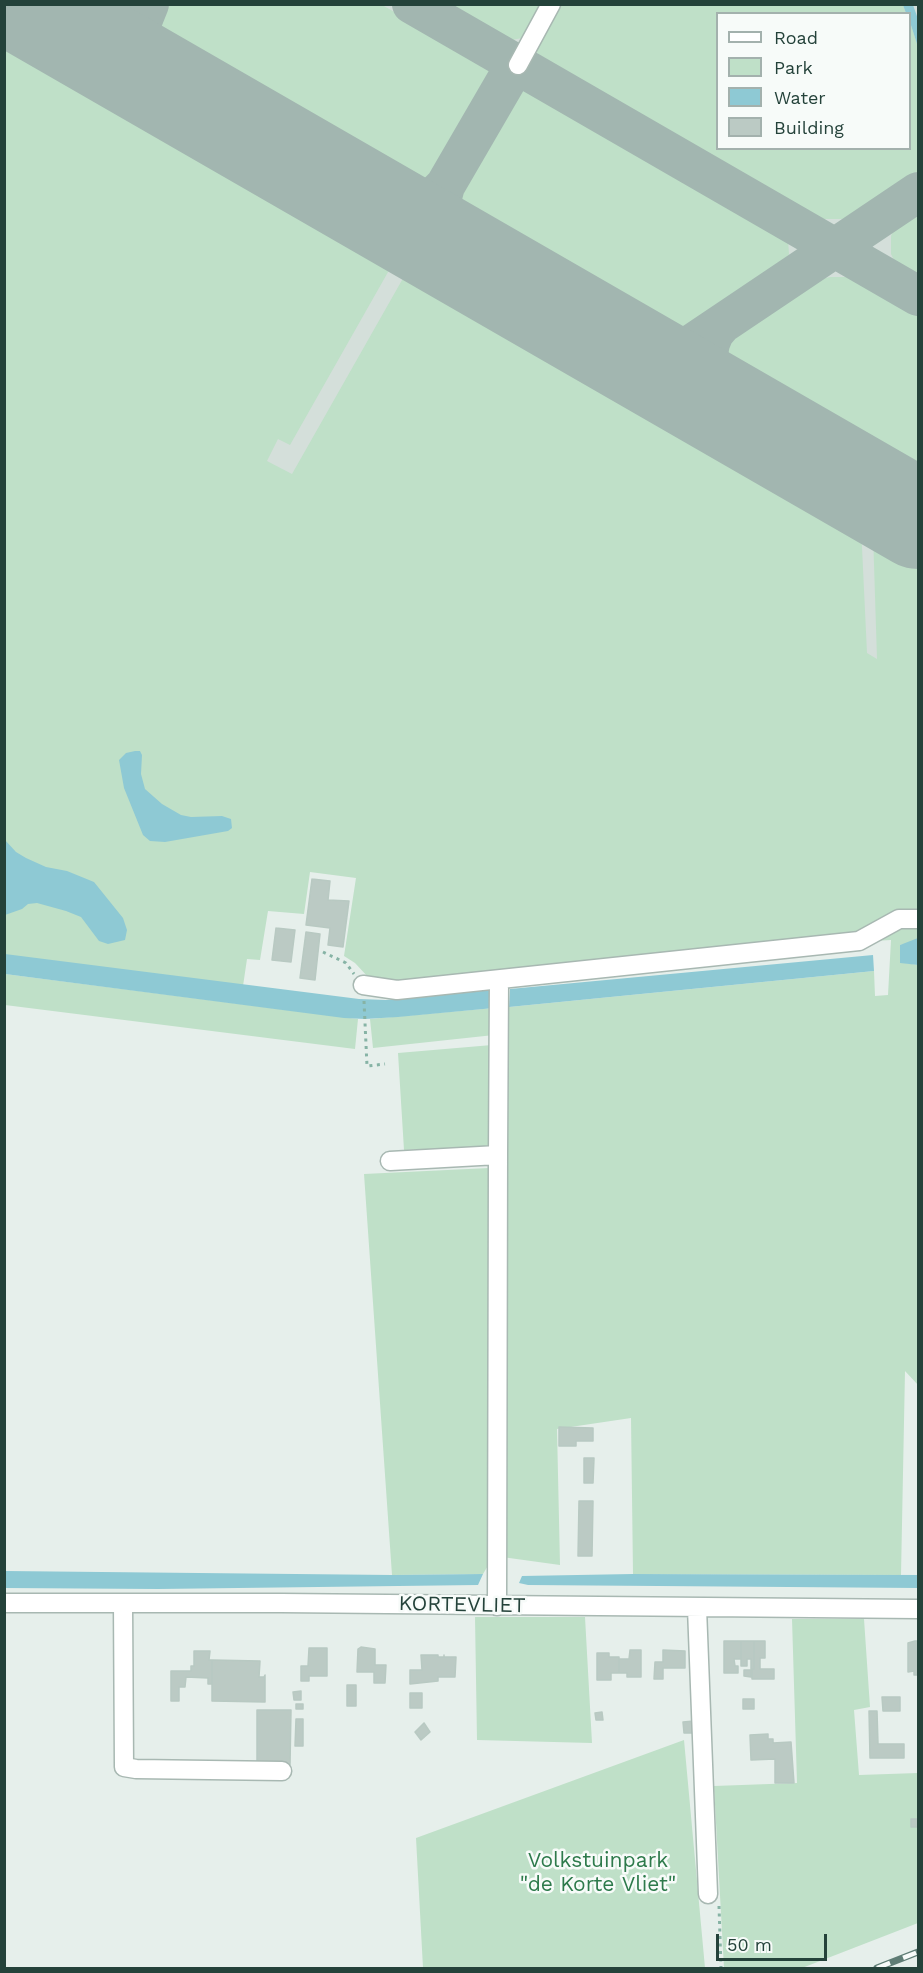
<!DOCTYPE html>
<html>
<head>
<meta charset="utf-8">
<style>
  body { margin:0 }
  #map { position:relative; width:923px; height:1973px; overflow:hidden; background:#e6efeb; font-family:"Work Sans",sans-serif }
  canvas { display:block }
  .frame { position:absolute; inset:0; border:6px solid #24423a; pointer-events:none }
  .legend { position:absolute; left:716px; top:12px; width:195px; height:138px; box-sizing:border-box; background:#f7fbf9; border:2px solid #a3b1ad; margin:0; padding:8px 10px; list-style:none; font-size:18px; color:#24423a }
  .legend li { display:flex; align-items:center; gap:12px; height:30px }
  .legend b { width:30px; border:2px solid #a3b1ad }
  .scale { position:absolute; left:716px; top:1934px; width:111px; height:27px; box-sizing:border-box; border:3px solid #24423a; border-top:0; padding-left:8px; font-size:18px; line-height:21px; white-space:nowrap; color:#24423a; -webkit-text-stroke:4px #f7fbf9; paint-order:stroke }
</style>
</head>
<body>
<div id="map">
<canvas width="923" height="1973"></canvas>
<div class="frame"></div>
<ul class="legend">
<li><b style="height:8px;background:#fff"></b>Road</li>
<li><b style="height:16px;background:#bfe0c8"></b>Park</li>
<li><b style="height:16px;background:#8ec9d4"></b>Water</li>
<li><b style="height:16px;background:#bbcac4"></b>Building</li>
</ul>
<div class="scale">50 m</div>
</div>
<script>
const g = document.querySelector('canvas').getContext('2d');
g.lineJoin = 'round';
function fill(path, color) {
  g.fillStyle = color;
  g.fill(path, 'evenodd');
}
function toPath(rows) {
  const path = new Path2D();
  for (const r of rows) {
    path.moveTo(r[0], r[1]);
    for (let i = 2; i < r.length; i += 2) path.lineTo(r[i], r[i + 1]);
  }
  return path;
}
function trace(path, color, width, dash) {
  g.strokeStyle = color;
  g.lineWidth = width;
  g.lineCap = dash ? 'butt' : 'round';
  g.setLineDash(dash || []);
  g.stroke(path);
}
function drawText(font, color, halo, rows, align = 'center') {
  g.font = font + ' "Work Sans",sans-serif';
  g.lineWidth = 5;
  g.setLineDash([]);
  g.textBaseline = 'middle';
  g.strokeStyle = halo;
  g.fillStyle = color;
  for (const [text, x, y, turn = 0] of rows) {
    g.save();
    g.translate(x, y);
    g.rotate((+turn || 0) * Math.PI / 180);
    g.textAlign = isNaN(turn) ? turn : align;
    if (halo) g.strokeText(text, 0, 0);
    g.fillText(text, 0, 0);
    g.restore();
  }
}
const built = toPath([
  [5,5,918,5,918,683,5,486],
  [718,14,910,14,910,148,718,148]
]);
const green = toPath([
  [168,5,382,5,486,63,493,71,493,80,437,180,429,184,410,185,163,40,159,22],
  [438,5,541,5,522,38,507,41,494,37],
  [556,5,903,5,906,13,718,14,718,148,910,148,910,22,918,47,918,176,860,215,842,219,817,219,806,215,542,65,537,52,537,39],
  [5,35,396,258,290,445,278,439,267,461,292,474,410,266,861,526,867,653,877,659,873,533,918,559,918,942,900,945,900,962,918,965,918,1385,905,1371,901,1575,633,1574,631,1418,557,1429,560,1565,502,1557,509,1007,874,971,875,996,888,995,891,940,713,950,392,981,368,977,355,963,344,956,356,878,310,872,304,914,268,911,260,960,247,959,243,986,5,963],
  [519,87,532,89,780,232,788,240,789,254,787,261,781,268,695,327,681,333,666,332,460,213,453,193,513,90],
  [918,207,918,280,902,271,896,264,891,254,891,236,894,229,907,214],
  [830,277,853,277,872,286,918,312,918,476,761,386,742,375,731,364,727,352,728,344,733,335,743,326,797,289,811,282],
  [5,974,358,1019,355,1049,5,1005],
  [494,1008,494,1035,373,1048,370,1019],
  [492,1045,494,1147,404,1150,398,1053],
  [489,1168,492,1559,483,1574,392,1575,364,1174],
  [475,1617,585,1617,592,1743,477,1740],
  [792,1619,864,1619,870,1707,854,1710,859,1775,918,1773,918,1923,802,1968,724,1968,714,1786,797,1783],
  [684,1740,705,1968,423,1968,416,1838]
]);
const water = toPath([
  [903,5,913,5,918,19,918,47,910,22,910,14,906,13],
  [135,751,140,751,142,755,141,774,145,789,162,804,181,815,191,817,222,816,231,819,232,828,228,831,165,842,150,841,143,835,124,788,119,760,126,753],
  [5,840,16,852,26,858,46,867,67,871,94,882,123,918,127,930,125,940,108,944,99,941,81,917,66,911,37,903,28,904,22,909,5,915],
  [918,938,918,965,900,963,900,945],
  [5,954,359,999,386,1000,489,990,493,992,494,1008,398,1017,365,1019,344,1018,5,974],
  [873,955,874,971,509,1007,510,989],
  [5,1571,392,1575,483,1574,478,1585,158,1589,5,1588],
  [633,1574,918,1575,918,1588,528,1585,519,1583,522,1576]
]);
const taxiway = toPath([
  [149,4,139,29,142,57,152,73,173,90],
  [412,4,918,296],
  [64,28,88,37,107,37,125,31,145,12],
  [445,186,440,205,439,217,442,229,454,248,466,259],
  [363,200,395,210,416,208,432,199,445,186,506,81],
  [720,326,714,333,710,343,708,354,708,377,716,395,733,412],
  [625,350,643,357,654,358,669,356,683,350,918,192]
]);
const runway = toPath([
  [24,4,918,519]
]);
const building = toPath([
  [312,879,330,881,328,900,349,901,343,947,328,945,330,928,306,925,312,879],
  [276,928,295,930,291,962,272,960,276,928],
  [306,932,320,934,315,980,300,978,306,932],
  [559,1427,593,1428,593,1441,576,1441,576,1446,559,1446,559,1427],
  [584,1458,594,1458,593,1483,584,1483,584,1458],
  [579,1501,593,1501,592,1556,578,1556,579,1501],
  [724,1641,741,1641,741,1659,734,1659,735,1666,738,1666,738,1673,724,1673,724,1641],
  [741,1641,754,1641,754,1669,751,1669,751,1659,747,1659,747,1666,741,1666,741,1641],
  [754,1641,765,1641,765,1658,760,1658,760,1669,774,1669,774,1679,752,1679,752,1669,754,1669,754,1641],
  [915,1641,918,1641,918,1675,914,1675,914,1671,908,1672,908,1643,915,1641],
  [361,1647,375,1649,375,1665,386,1665,385,1683,374,1683,374,1672,357,1672,358,1649,361,1647],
  [309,1648,327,1648,327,1676,309,1676,309,1681,301,1681,301,1666,308,1666,309,1648],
  [630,1650,641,1650,641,1677,627,1677,627,1673,619,1673,619,1659,629,1659,630,1650],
  [663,1650,685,1651,685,1668,663,1668,663,1679,654,1679,655,1662,663,1662,663,1650],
  [194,1651,210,1651,209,1660,212,1660,212,1684,208,1684,208,1678,186,1677,185,1687,179,1687,179,1701,171,1701,171,1671,191,1671,191,1666,194,1666,194,1651],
  [597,1653,609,1653,609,1657,619,1657,619,1673,611,1673,611,1680,597,1680,597,1653],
  [421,1655,438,1655,438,1657,444,1657,444,1655,444,1657,456,1657,455,1677,438,1677,438,1681,410,1684,410,1670,422,1670,421,1655],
  [212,1660,260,1661,259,1677,264,1677,265,1675,265,1702,212,1701,212,1660],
  [744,1670,751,1670,751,1677,744,1676,744,1670],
  [347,1685,356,1685,356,1706,347,1706,347,1685],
  [301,1691,301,1700,294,1700,293,1692,301,1691],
  [410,1693,422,1693,422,1708,410,1708,410,1693],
  [882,1697,900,1697,900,1711,883,1711,882,1697],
  [743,1699,754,1699,754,1709,743,1709,743,1699],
  [296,1704,303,1704,303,1709,296,1709,296,1704],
  [257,1710,291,1710,290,1765,257,1765,257,1710],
  [869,1711,877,1711,878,1744,904,1744,904,1758,870,1758,869,1711],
  [602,1712,603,1720,596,1720,595,1713,602,1712],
  [296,1719,303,1719,303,1746,295,1746,296,1719],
  [694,1721,695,1733,684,1733,683,1722,694,1721],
  [424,1723,430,1732,421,1740,415,1732,424,1723],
  [768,1734,768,1739,773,1739,773,1743,791,1742,794,1783,775,1783,775,1759,751,1760,750,1735,768,1734],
  [911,1819,918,1819,918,1827,911,1827,911,1819]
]);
const path = toPath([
  [323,952,346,963,354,974],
  [364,1001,367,1066,385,1064],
  [719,1906,721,1968]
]);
const minor = toPath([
  [518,65,551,4],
  [363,985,397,990,859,941,899,919,918,919],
  [498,1155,499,980],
  [390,1161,498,1155,497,1606],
  [4,1603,281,1603,918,1609],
  [123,1603,124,1767,136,1769,282,1771],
  [697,1608,708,1894]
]);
const rail = toPath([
  [877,1968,918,1952]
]);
const streetNames = [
  ["KORTEVLIET",462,1605,1]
];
const parkNames = [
  ["Volkstuinpark",598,1861],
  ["\"de Korte Vliet\"",598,1885]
];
fill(built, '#d4dfda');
fill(green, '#bfe0c8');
fill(water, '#8ec9d4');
trace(taxiway, '#a2b6b0', 40);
trace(runway, '#a2b6b0', 100);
fill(building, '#bbcac4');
trace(building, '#b8c9c2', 1.5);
trace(minor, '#a8b8b2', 21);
trace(path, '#86b3a5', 3, [3, 4.5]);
trace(minor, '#fff', 18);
trace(rail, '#5f7d75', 7);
trace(rail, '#f7fbf9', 4.5, [14]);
drawText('21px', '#24423a', '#f7fbf9', streetNames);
drawText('21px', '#2d7a4b', '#f7fbf9', parkNames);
</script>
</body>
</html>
